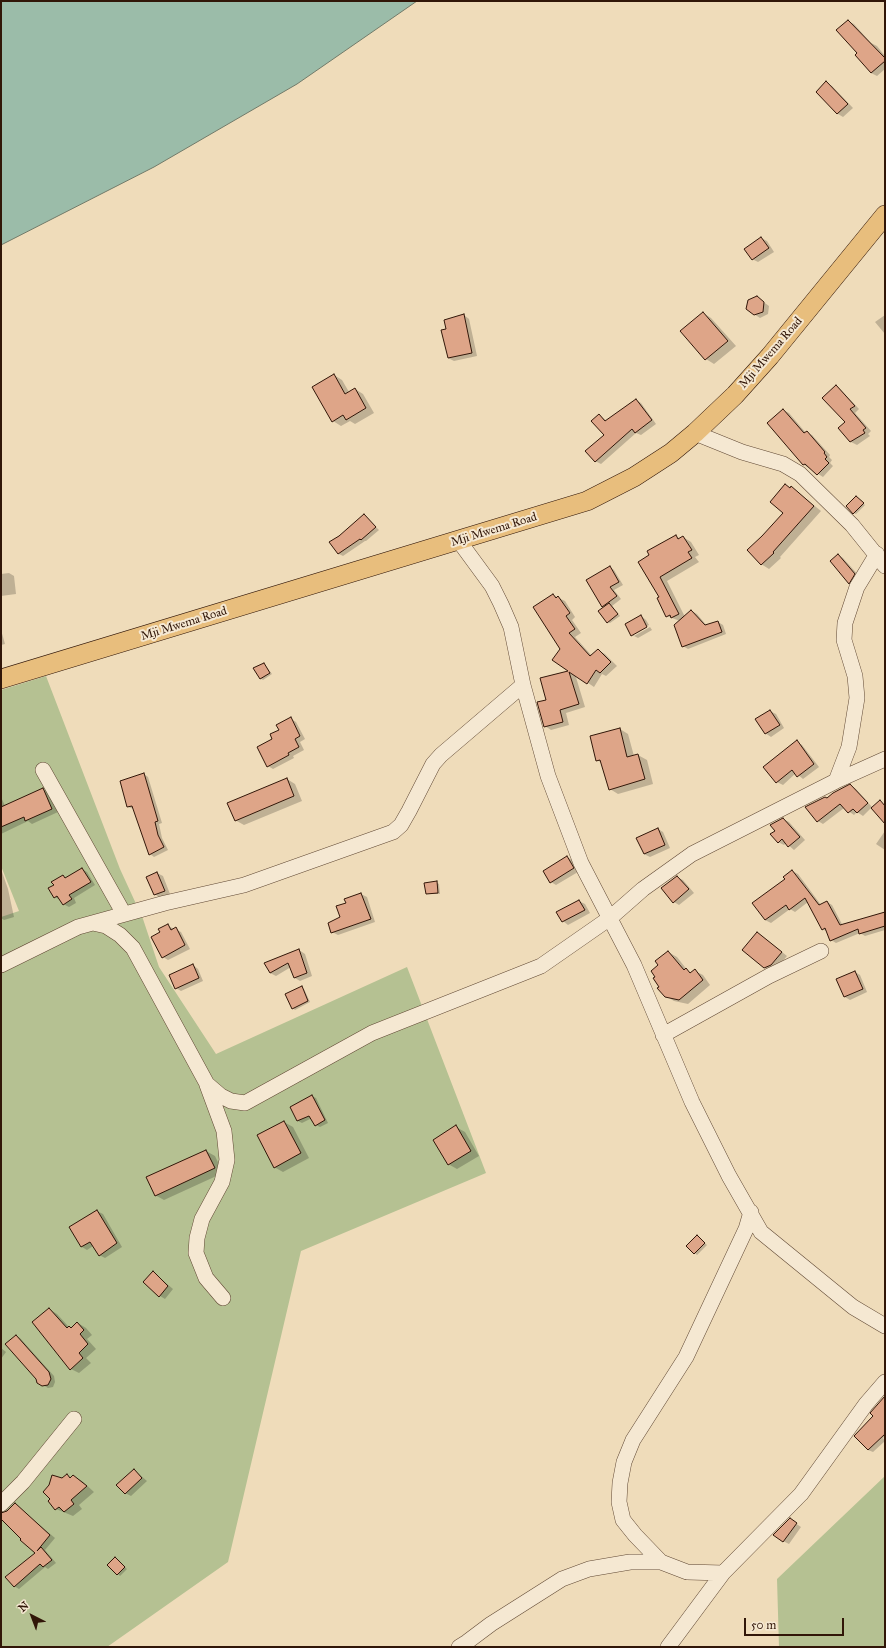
<!DOCTYPE html>
<html>
<head>
<meta charset="utf-8">
<style>
  body { margin:0 }
  #map { position:relative; width:886px; height:1648px; overflow:hidden; background:#efdcba; font-family:"IM FELL Great Primer",serif }
  canvas { display:block }
  .frame { position:absolute; inset:0; border:2px solid #311608; pointer-events:none }
  .north { position:absolute; left:12px; top:1596px; width:40px; height:40px; -webkit-text-stroke:3px #f5e8d2; paint-order:stroke; rotate:318deg; font-size:11px; font-weight:700; line-height:16px; text-align:center; color:#311608 }
  .north::after { content:''; display:block; margin:auto; width:14px; height:18px; background:#311608; clip-path:polygon(50% 0,100% 100%,50% 72%,0 100%) }
  .scale { position:absolute; left:744px; top:1618px; width:100px; height:18px; box-sizing:border-box; border:2px solid #311608; border-top:0; padding-left:5px; font-size:12px; line-height:14px; white-space:nowrap; color:#311608; -webkit-text-stroke:3px #f5e8d2; paint-order:stroke }
</style>
</head>
<body>
<div id="map">
<canvas width="886" height="1648"></canvas>
<div class="frame"></div>
<div class="north">N</div>
<div class="scale">50 m</div>
</div>
<script>
const g = document.querySelector('canvas').getContext('2d');
g.lineJoin = 'round';
function fill(path, color) {
  g.fillStyle = color;
  g.fill(path, 'evenodd');
}
function toPath(rows) {
  const path = new Path2D();
  for (const r of rows) {
    path.moveTo(r[0], r[1]);
    for (let i = 2; i < r.length; i += 2) path.lineTo(r[i], r[i + 1]);
  }
  return path;
}
function trace(path, color, width, dash) {
  g.strokeStyle = color;
  g.lineWidth = width;
  g.lineCap = dash ? 'butt' : 'round';
  g.setLineDash(dash || []);
  g.stroke(path);
}
function drawText(font, color, halo, rows, align = 'center') {
  g.font = font + ' "IM FELL Great Primer",serif';
  g.lineWidth = 4;
  g.setLineDash([]);
  g.textBaseline = 'middle';
  g.strokeStyle = halo;
  g.fillStyle = color;
  for (const [text, x, y, turn = 0] of rows) {
    g.save();
    g.translate(x, y);
    g.rotate((+turn || 0) * Math.PI / 180);
    g.textAlign = isNaN(turn) ? turn : align;
    if (halo) g.strokeText(text, 0, 0);
    g.fillText(text, 0, 0);
    g.restore();
  }
}
const green = toPath([
  [46,676,120,869,143,919,159,967,216,1054,407,967,486,1173,301,1251,228,1562,107,1647,1,1647,1,917,19,911,1,866,1,690],
  [885,1476,885,1647,779,1647,777,1579]
]);
const water = toPath([
  [1,1,417,1,297,84,154,167,1,245,1,1]
]);
const shadow = toPath([
  [848,21,854,24,871,43,877,46,885,56,885,69,877,76,871,73,856,55,858,53],
  [827,83,832,86,853,108,843,117,838,114,817,92],
  [761,238,767,241,774,252,758,262,752,259],
  [762,301,769,306,768,314,760,318,754,314],
  [703,313,711,318,736,346,714,364,706,359,682,331],
  [464,315,469,319,477,356,454,361,448,358,448,330],
  [885,315,885,334,875,322],
  [334,375,342,380,349,392,355,389,363,394,374,413,355,424,350,421,341,426,333,421],
  [836,386,841,390,859,409,855,413,871,431,868,434,870,436,857,445,851,442,840,428,846,422],
  [636,400,641,403,656,424,641,435,636,433,601,464,595,461,605,435,599,415,607,421],
  [783,410,789,413,806,433,812,435,830,455,829,457,832,460,830,463,833,466,823,477,804,465],
  [791,487,821,511,780,557,781,558,769,569,761,564,763,537,784,513],
  [856,497,865,505,856,514,854,513],
  [364,515,379,530,366,541,365,541,343,556,339,554,330,542,339,537],
  [676,536,680,539,683,537,691,542,699,555,695,557,699,562,667,581,685,617,692,611,697,614,707,626,718,622,723,625,726,634,688,649,683,646,680,621,667,616,660,598,650,555],
  [838,555,843,558,860,577,855,586,849,583],
  [610,567,614,570,623,585,614,590,621,599,612,606,620,616,610,623,608,622,605,608,602,606],
  [9,573,14,576,16,594,1,596,1,574],
  [553,595,565,601,575,617,572,620,581,633,575,637,592,656,598,650,605,654,617,666,606,676,602,674,594,687,575,674,585,707,566,713,569,725,551,730,545,726,547,701,541,679,571,672,561,649],
  [641,616,646,620,649,625,634,633,634,636,650,627,652,630,638,638,632,635],
  [1,630,5,644,1,645],
  [264,664,272,674,263,680,260,678],
  [770,711,776,714,784,728,771,737,765,733],
  [291,719,296,722,305,739,300,742,304,750,293,756,294,758,273,769,268,766,280,730],
  [620,729,628,734,634,756,638,755,647,760,653,784,618,794,610,789,602,763,597,760],
  [797,742,802,745,819,767,803,779,796,773,783,785,777,782],
  [144,774,148,777,162,823,159,824,162,838,168,850,154,857,150,854,134,809,128,807],
  [287,779,295,784,302,801,244,825,235,820],
  [850,785,856,789,872,807,874,805,885,813,885,822,872,807,863,816,857,812,854,815,844,808,823,824,818,821,827,799],
  [43,789,49,793,58,812,32,824,28,821,1,834,1,797,5,806],
  [783,819,789,822,805,840,794,850,786,843,784,845,778,842,776,831],
  [658,829,663,832,670,848,650,857,644,854,638,839],
  [885,831,885,850,876,844],
  [567,857,572,860,578,872,556,885,551,882],
  [1,869,8,889,14,917,4,920,1,918],
  [82,869,87,872,95,885,74,898,76,903,69,907,63,904,61,900,54,897,63,876,66,878],
  [792,871,798,874,821,905,827,902,832,905,843,926,885,913,885,930,865,936,860,933,836,943,831,940,828,932,822,929,808,902,795,912,790,909,771,923,765,920,786,879],
  [157,873,163,876,170,894,160,898,155,894],
  [677,877,683,880,694,893,679,905,674,902],
  [436,882,439,884,440,894,427,894],
  [361,894,367,897,375,922,338,935,332,932,341,918,347,903],
  [579,901,585,904,590,913,568,925,563,921],
  [168,926,181,932,190,949,168,960,163,957,161,932],
  [758,933,787,956,777,968,770,971,765,968],
  [299,950,305,954,312,976,300,981,295,978,291,967,276,976,270,973],
  [668,952,677,957,688,971,692,973,695,971,703,975,710,985,688,1004,674,1001,666,996,661,987,660,965],
  [193,965,198,969,203,981,181,991,176,988],
  [855,972,860,975,867,992,850,1000,845,997,838,979],
  [302,988,304,989,310,1002,295,1010,293,1008],
  [312,1096,316,1098,328,1123,320,1127,316,1125,312,1118,302,1123,298,1121],
  [284,1122,293,1127,309,1158,283,1172,274,1167],
  [456,1127,465,1132,479,1156,457,1169,448,1164],
  [206,1151,215,1156,223,1173,164,1200,155,1195],
  [97,1211,103,1214,122,1247,105,1258,99,1255,93,1246,87,1250,82,1247],
  [697,1236,707,1245,697,1255,688,1246],
  [153,1272,173,1289,165,1299,160,1296],
  [49,1309,57,1314,69,1327,72,1328,78,1323,86,1328,92,1335,87,1339,96,1349,86,1358,91,1363,79,1373,71,1369],
  [16,1336,20,1338,54,1376,55,1382,53,1387,48,1388,38,1382],
  [1,1348,6,1352,1,1359],
  [885,1399,885,1436,883,1438,885,1441,873,1452,868,1450,875,1416],
  [134,1470,147,1481,131,1496,125,1493],
  [67,1475,71,1478,73,1476,82,1481,94,1492,79,1505,82,1509,73,1516,56,1509,62,1480],
  [15,1504,55,1538,45,1550,56,1563,48,1569,45,1567,19,1589,14,1586,36,1553,1,1517,1,1515],
  [795,1523,801,1527,789,1544,783,1541],
  [117,1560,127,1569,120,1576,108,1565]
]);
const building = toPath([
  [848,20,885,58,885,61,871,73,855,55,857,53,836,30,848,20],
  [826,81,848,104,837,114,816,92,826,81],
  [761,237,769,248,752,260,744,249,761,237],
  [757,296,764,302,763,312,754,315,746,309,748,300,757,296],
  [703,312,728,341,705,360,680,331,703,312],
  [464,314,472,353,448,358,441,330,446,329,444,320,464,314],
  [334,374,345,394,355,388,366,408,346,420,343,415,332,422,312,387,334,374],
  [836,385,855,406,850,409,866,428,863,430,865,433,850,442,838,428,845,422,822,398,836,385],
  [636,399,652,420,635,433,632,429,595,462,585,451,604,435,591,421,599,414,605,421,636,399],
  [783,409,804,433,807,431,825,452,824,453,827,457,825,459,829,463,817,475,805,464,803,465,767,423,783,409],
  [785,484,790,488,791,486,814,506,773,552,774,553,761,565,747,550,762,536,783,513,770,502,785,484],
  [856,496,864,503,853,514,846,506,856,496],
  [364,514,376,527,361,540,360,539,338,554,329,542,339,536,364,514],
  [676,535,678,539,683,536,692,550,688,552,692,558,660,577,679,614,671,618,670,615,666,617,657,598,659,597,638,562,649,555,647,551,676,535],
  [838,554,855,574,849,584,830,561,838,554],
  [610,566,619,582,610,587,617,596,602,607,586,580,610,566],
  [553,594,556,598,558,596,570,613,566,616,575,629,569,633,590,656,598,649,611,662,600,673,596,670,587,684,569,672,579,704,560,710,563,722,544,727,537,702,546,700,540,678,568,671,552,660,560,649,533,607,553,594],
  [609,603,618,614,607,623,598,611,609,603],
  [691,610,705,625,718,621,722,632,682,647,674,625,691,610],
  [641,615,647,627,631,636,625,624,641,615],
  [264,663,270,673,260,679,253,668,264,663],
  [770,710,780,725,765,734,755,719,770,710],
  [291,717,300,736,295,739,299,747,288,753,289,755,267,767,257,747,272,739,270,734,279,730,276,725,291,717],
  [620,728,627,757,638,754,645,779,609,790,600,760,596,761,590,736,620,728],
  [797,740,814,764,797,777,792,770,776,783,763,767,797,740],
  [144,773,158,821,155,822,158,835,164,847,149,855,132,806,127,807,120,781,144,773],
  [287,778,294,796,235,821,227,803,287,778],
  [850,784,868,803,857,813,853,809,848,813,840,804,817,822,805,807,825,797,827,798,833,793,850,784],
  [43,788,52,809,25,821,24,817,1,827,1,807,43,788],
  [880,800,885,806,885,824,871,808,880,800],
  [783,818,800,837,788,847,782,839,778,843,770,834,775,831,770,825,783,818],
  [658,828,665,845,644,854,636,838,658,828],
  [567,856,574,868,550,883,543,871,567,856],
  [82,868,91,882,69,895,72,899,63,905,57,896,54,898,48,888,54,885,51,882,63,875,65,878,82,868],
  [792,870,819,905,827,901,840,925,885,912,885,926,859,934,858,929,830,941,825,928,822,930,805,898,789,910,786,905,765,920,752,903,785,879,783,877,792,870],
  [157,872,165,891,154,895,146,877,157,872],
  [677,876,689,889,673,903,661,888,677,876],
  [437,881,438,893,426,894,424,883,437,881],
  [361,893,371,919,331,933,328,923,340,917,336,906,346,903,344,899,361,893],
  [579,900,585,910,562,922,556,912,579,900],
  [168,924,171,930,176,927,185,945,162,958,151,937,160,932,158,929,168,924],
  [757,932,782,952,771,965,764,968,742,950,757,932],
  [299,949,307,973,294,978,288,963,270,973,264,963,299,949],
  [668,951,684,970,686,968,690,973,695,969,703,980,679,1000,665,997,657,988,659,987,653,978,655,977,651,971,658,965,655,961,668,951],
  [193,964,199,978,175,989,169,975,193,964],
  [855,971,863,989,844,997,836,979,855,971],
  [302,986,308,1001,292,1009,285,994,302,986],
  [312,1095,325,1120,315,1126,309,1116,297,1121,290,1107,312,1095],
  [284,1121,301,1153,274,1168,257,1135,284,1121],
  [456,1125,471,1151,448,1165,433,1140,456,1125],
  [206,1150,215,1168,155,1196,146,1177,206,1150],
  [97,1210,117,1243,99,1256,90,1242,81,1247,69,1227,97,1210],
  [697,1235,705,1243,694,1254,686,1246,697,1235],
  [153,1271,168,1286,159,1297,143,1282,153,1271],
  [49,1308,67,1328,69,1326,71,1328,77,1322,84,1330,80,1334,88,1344,79,1353,83,1358,70,1370,32,1322,49,1308],
  [16,1335,49,1372,51,1379,48,1385,42,1386,37,1383,36,1379,5,1344,16,1335],
  [885,1396,885,1434,868,1450,854,1436,873,1416,870,1413,885,1396],
  [134,1469,142,1478,125,1494,116,1485,134,1469],
  [67,1474,70,1478,73,1475,87,1486,71,1500,74,1504,64,1512,59,1507,55,1510,48,1501,50,1499,43,1492,49,1485,52,1475,62,1478,67,1474],
  [15,1503,50,1535,37,1551,41,1547,52,1560,43,1567,40,1564,14,1587,5,1577,35,1553,20,1540,21,1539,1,1519,1,1513,7,1511,15,1503],
  [790,1518,797,1523,783,1542,773,1535,790,1518],
  [115,1557,125,1567,117,1575,107,1565,115,1557]
]);
const minor = toPath([
  [695,433,742,452,783,464,800,474,852,525,885,566],
  [459,541,492,586,501,604,511,627,523,685,548,776,581,863,634,965,692,1102,729,1176,761,1232,853,1307,885,1326],
  [43,770,124,914],
  [836,781,849,747,857,698,855,676,844,640,845,623,857,587,877,554],
  [93,923,106,926,120,935,133,948,207,1084,221,1096,231,1101,245,1103,372,1033,541,966,610,918,643,889,692,854,836,781,885,759],
  [1,965,78,927,165,903,244,885,393,832,401,825,409,811,433,764,441,755,523,685],
  [663,1035,769,976,821,951],
  [207,1085,224,1131,227,1160,222,1182,202,1219,197,1238,196,1253,206,1278,223,1298],
  [1,1504,23,1482,74,1419],
  [661,1562,635,1535,623,1520,619,1502,620,1483,624,1462,633,1440,686,1357,746,1229,751,1212],
  [459,1647,467,1642,491,1624,562,1579,589,1569,630,1562,661,1562,687,1572,723,1573],
  [668,1647,723,1573,801,1494,866,1404,885,1382]
]);
const major = toPath([
  [1,679,587,501,634,477,671,453,695,433,735,395,770,356,885,215]
]);
const streetNames = [
  ["Mji Mwema Road",771,353,-49],
  ["Mji Mwema Road",494,530,-17],
  ["Mji Mwema Road",184,624,-17]
];
fill(green, '#b5c192');
fill(water, '#9bbca9');
trace(water, '#717a69', 1);
fill(shadow, '#0003');
fill(building, '#dea588');
trace(building, '#311608', 1);
trace(minor, '#604834', 16);
trace(major, '#311608', 20);
trace(minor, '#f5e8d2', 15);
trace(major, '#e8be7d', 19);
drawText('12px', '#311608', '#f5e8d2', streetNames);
</script>
</body>
</html>
